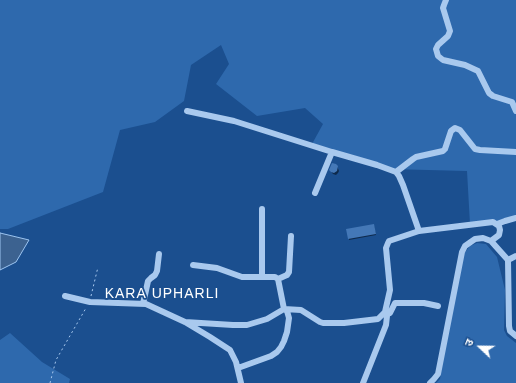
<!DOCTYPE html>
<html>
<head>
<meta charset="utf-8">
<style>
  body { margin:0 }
  #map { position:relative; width:516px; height:383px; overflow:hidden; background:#1b4f8f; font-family:Arial,"Noto Sans Devanagari",sans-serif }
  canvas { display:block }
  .north { position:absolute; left:460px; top:327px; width:40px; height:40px; -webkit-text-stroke:3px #1b4f8f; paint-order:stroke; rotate:292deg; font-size:11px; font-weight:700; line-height:16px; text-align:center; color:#fff }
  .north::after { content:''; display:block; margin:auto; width:14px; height:18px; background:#fff; clip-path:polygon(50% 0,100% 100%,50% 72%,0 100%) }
</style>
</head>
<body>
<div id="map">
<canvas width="516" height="383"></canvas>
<div class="north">उ</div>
</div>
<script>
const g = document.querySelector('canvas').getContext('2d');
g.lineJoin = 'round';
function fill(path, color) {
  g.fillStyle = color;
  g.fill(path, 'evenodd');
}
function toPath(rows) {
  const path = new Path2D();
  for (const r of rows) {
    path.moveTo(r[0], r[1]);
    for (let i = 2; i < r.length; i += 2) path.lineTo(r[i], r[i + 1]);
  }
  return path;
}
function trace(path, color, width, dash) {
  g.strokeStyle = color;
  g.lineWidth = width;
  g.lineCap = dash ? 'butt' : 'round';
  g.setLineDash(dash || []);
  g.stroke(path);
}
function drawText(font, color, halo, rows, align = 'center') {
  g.font = font + ' Arial,sans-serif';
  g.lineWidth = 3.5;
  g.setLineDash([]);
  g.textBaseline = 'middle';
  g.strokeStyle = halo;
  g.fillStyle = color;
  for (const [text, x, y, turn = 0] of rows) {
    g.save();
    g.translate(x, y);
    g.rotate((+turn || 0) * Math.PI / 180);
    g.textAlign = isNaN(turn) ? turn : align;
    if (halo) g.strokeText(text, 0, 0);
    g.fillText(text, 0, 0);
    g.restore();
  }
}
const green = toPath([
  [0,0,516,0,516,221,470,224,467,171,389,169,312,144,323,124,305,108,257,116,216,84,229,64,221,45,191,65,184,101,155,122,120,130,103,192,8,229,0,229],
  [477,243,486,244,497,257,505,290,504,330,507,336,516,343,516,383,436,383,440,379,453,287,462,256,470,246],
  [10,333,42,362,70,379,69,383,0,383,0,340]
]);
const water = toPath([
  [0,233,29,240,16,262,0,270,0,233]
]);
const shadow = toPath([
  [337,166,339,171,338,173,336,175,333,174,330,170],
  [374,226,376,235,349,240,349,239,347,230]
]);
const building = toPath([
  [332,163,336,164,338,166,337,171,334,173,331,172,329,170],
  [374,224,376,234,348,239,346,229]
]);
const path = toPath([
  [91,296,98,267],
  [50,383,56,360,86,308]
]);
const minor = toPath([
  [446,0,444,5,443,8,450,31,448,36,438,45,436,49,438,56,443,60,465,65,478,71,489,93,493,96,512,102,516,111],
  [187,111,234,121,332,152],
  [396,172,413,159,416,157,443,151,445,149,451,131,455,128,460,130,475,149,480,150,516,152],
  [315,193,332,152,377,165,396,172,399,176,403,185,419,231,389,241,388,243,386,248,390,290,385,312],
  [262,209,262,277],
  [497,224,505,221,516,218],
  [419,231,493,222,499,226,500,230,499,235,491,241],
  [508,260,516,256],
  [193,265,217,268,242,277,275,277,278,279,284,309,287,311,289,318,287,332,284,341,281,347,277,352,271,356,238,368],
  [278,279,287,275,289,272,291,236],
  [65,296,90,302,146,304,185,322,210,337,230,350,236,362,241,383],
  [143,304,148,281,151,278,155,275,157,271,159,254],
  [386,314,390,313,395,303,424,303,438,306],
  [185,322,233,325,247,325,267,319,284,309,301,310,320,322,323,323,344,323,378,319,385,312,387,316,386,325,363,383],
  [430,383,434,379,438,374,462,252,465,246,475,239,483,238,491,241,508,260,509,326,510,331,516,336]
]);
const quarterNames = [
  ["KARA UPHARLI",162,294]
];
fill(green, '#2e69ad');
fill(water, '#3c6290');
trace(water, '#9cc4f0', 1);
fill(shadow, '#0007');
fill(building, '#4478b7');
trace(path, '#a9c9ee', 1, [2, 3]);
trace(minor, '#a9c9ee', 6);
g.letterSpacing = '1px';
drawText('14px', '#fff', '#1b4f8f', quarterNames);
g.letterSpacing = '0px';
</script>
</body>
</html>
